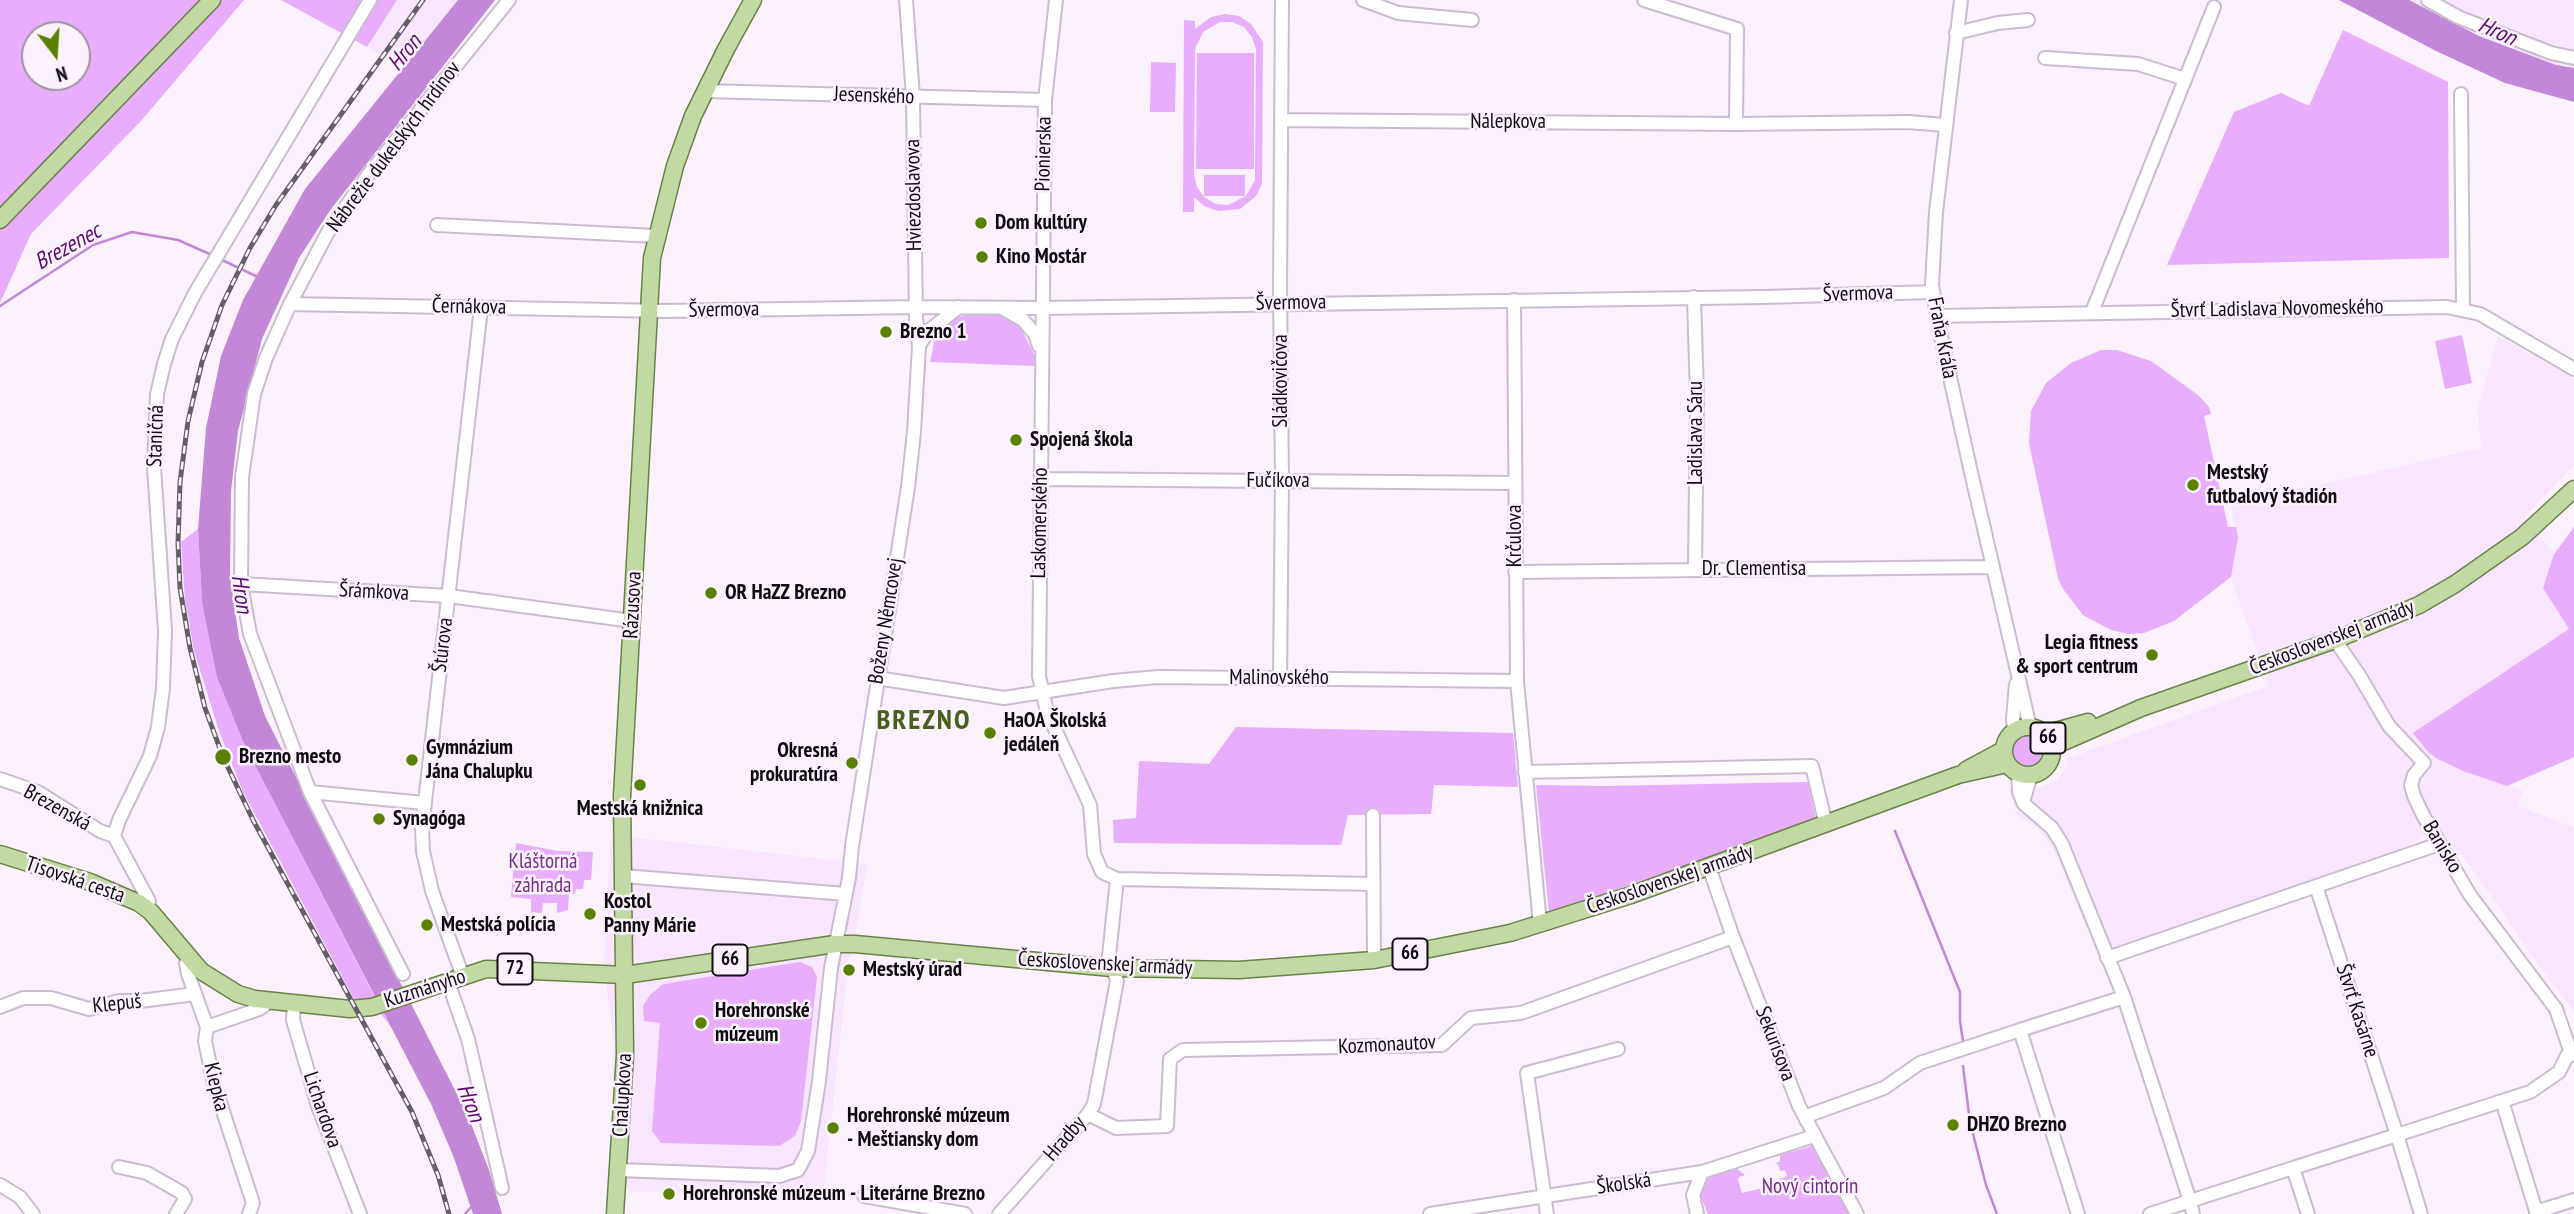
<!DOCTYPE html>
<html>
<head>
<meta charset="utf-8">
<style>
  body { margin:0 }
  #map { position:relative; width:2574px; height:1214px; overflow:hidden; background:#fbf2fe; font-family:"PT Sans Narrow",sans-serif }
  canvas { display:block }
  .north { position:absolute; left:21px; top:21px; width:70px; height:70px; box-sizing:border-box; background:#fbf2fe; border:2px solid #9d969f; border-radius:50%; rotate:163deg; font-size:19px; font-weight:700; line-height:28px; text-align:center; color:#100b11 }
  .north::after { content:''; display:block; margin:auto; width:24px; height:32px; background:#5a8100; clip-path:polygon(50% 0,100% 100%,50% 72%,0 100%) }
</style>
</head>
<body>
<div id="map">
<canvas width="2574" height="1214"></canvas>
<div class="north">N</div>
</div>
<script>
const g = document.querySelector('canvas').getContext('2d');
g.lineJoin = 'round';
function fill(path, color) {
  g.fillStyle = color;
  g.fill(path, 'evenodd');
}
function toPath(rows) {
  const path = new Path2D();
  for (const r of rows) {
    if (r.length === 3) {
      path.moveTo(r[0] + r[2], r[1]);
      path.arc(r[0], r[1], r[2], 0, 2 * Math.PI);
      continue;
    }
    path.moveTo(r[0], r[1]);
    for (let i = 2; i < r.length; i += 2) path.lineTo(r[i], r[i + 1]);
  }
  return path;
}
function trace(path, color, width, dash) {
  g.strokeStyle = color;
  g.lineWidth = width;
  g.lineCap = dash ? 'butt' : 'round';
  g.setLineDash(dash || []);
  g.stroke(path);
}
function drawText(font, color, halo, rows, align = 'center') {
  g.font = font + ' "PT Sans Narrow",sans-serif';
  g.lineWidth = 5;
  g.setLineDash([]);
  g.textBaseline = 'middle';
  g.strokeStyle = halo;
  g.fillStyle = color;
  for (const [text, x, y, turn = 0] of rows) {
    g.save();
    g.translate(x, y);
    g.rotate((+turn || 0) * Math.PI / 180);
    g.textAlign = isNaN(turn) ? turn : align;
    if (halo) g.strokeText(text, 0, 0);
    g.fillText(text, 0, 0);
    g.restore();
  }
}
const built = toPath([
  [397,0,458,0,402,69,367,47],
  [2409,0,2574,0,2574,68,2556,65,2479,36],
  [2498,336,2574,379,2574,465,2524,518,2554,554,2543,588,2569,629,2428,752,2463,771,2523,791,2518,806,2574,828,2574,1011,2537,963,2462,854,2454,858,2435,832,2377,860,2180,927,2097,951,2053,848,2036,827,2020,818,2016,813,2009,789,2031,790,2056,781,2068,766,2066,759,2269,686,2231,577,2238,538,2231,505,2481,448,2478,409],
  [611,835,867,864,852,955,849,958,823,1194,606,1191,608,1186,612,1115,613,1038,604,965]
]);
const green = toPath([
  [0,0,244,0,141,121,31,234,0,303],
  [35,35,77,35,77,77,35,77],
  [281,0,397,0,367,47],
  [1225,14,1239,16,1251,24,1263,42,1262,184,1256,196,1240,209,1218,211,1204,206,1194,197,1194,212,1183,212,1184,20,1195,21,1195,29,1211,17],
  [1220,22,1232,22,1244,27,1252,37,1256,49,1255,180,1246,196,1228,205,1216,204,1204,197,1197,187,1194,175,1195,49,1203,32],
  [2343,30,2448,82,2449,258,2167,265,2234,112,2281,93,2309,106],
  [1197,53,1254,53,1254,169,1196,169],
  [1151,62,1176,63,1175,112,1150,112],
  [1204,175,1245,175,1245,196,1204,196],
  [977,311,997,312,1010,318,1021,328,1035,356,1035,366,930,362,936,334,951,320],
  [2462,335,2472,383,2445,389,2435,341],
  [2101,350,2117,350,2151,361,2198,395,2209,407,2211,414,2204,416,2228,527,2236,527,2238,538,2231,577,2174,621,2144,633,2129,634,2111,630,2083,615,2063,589,2058,578,2029,443,2031,411,2046,383,2071,363],
  [2574,527,2574,757,2507,786,2463,771,2436,758,2428,752,2413,733,2569,629,2543,588,2554,554],
  [198,529,202,602,246,748,390,1026,370,999,354,999,243,792,219,731,194,651,185,600,181,542],
  [1236,727,1513,733,1518,787,1434,785,1431,814,1348,815,1341,845,1114,843,1113,820,1136,818,1139,761,1209,764],
  [2028,752,18],
  [1808,782,1816,820,1549,913,1536,785,1605,786],
  [516,843,557,851,593,852,591,880,584,880,583,889,576,889,575,894,569,894,568,910,557,913,557,903,543,903,542,913,531,912,531,899,511,897],
  [800,962,812,967,817,977,801,1121,795,1136,779,1146,661,1143,652,1131,660,1023,644,1021,643,1006,650,995,662,985,670,983],
  [1818,1144,1854,1214,1708,1214,1700,1195,1708,1177,1736,1168,1745,1175,1739,1177,1738,1180,1742,1193,1759,1189,1787,1176,1785,1170,1780,1171,1778,1164,1775,1164,1780,1161,1780,1155]
]);
const water = toPath([
  [458,0,495,0,331,209,299,258,262,339,238,431,231,491,230,576,239,638,265,716,468,1116,489,1170,502,1214,473,1214,454,1158,431,1104,246,748,217,677,202,602,198,529,206,428,221,356,243,300,305,189],
  [2339,0,2409,0,2479,36,2556,65,2574,68,2574,102,2505,83,2436,51]
]);
const stream = toPath([
  [220,259,258,277],
  [0,306,93,245,132,232,178,240,214,256],
  [1895,831,1960,992,1960,1021,1963,1041],
  [1963,1066,1970,1122,1986,1185,1997,1214],
  [465,1214,472,1206]
]);
const minor = toPath([
  [1056,0,1045,100,1039,676,1047,712,1090,805,1094,854,1102,872,1117,879,1373,884],
  [1363,0,1398,13,1472,20],
  [1644,0,1737,29,1736,124],
  [1961,0,1936,212,1932,285,1940,332,1970,468,2030,727],
  [2428,0,2458,17,2551,53,2574,58],
  [1956,33,1998,23,2028,20],
  [2045,58,2138,64,2185,79],
  [704,91,1045,100],
  [2461,94,2463,308],
  [1281,120,1736,124,1908,122,1945,125],
  [437,225,656,236],
  [1694,297,1697,396,1695,569],
  [1514,300,1517,681,1540,924],
  [290,304,664,311,916,307,1042,308,1764,297,1933,292],
  [1002,308,1023,320,1035,334,1039,346],
  [2092,312,2214,7],
  [1937,316,2447,307,2480,314,2574,369],
  [919,346,927,332,959,307],
  [1041,479,1515,483],
  [1515,572,1993,567],
  [241,584,449,596,632,621],
  [2335,640,2359,675,2389,726,2424,763,2414,775,2411,785,2414,796,2423,815,2470,895,2556,1009,2570,1050,2574,1055],
  [1280,677,1282,481,1280,287,1282,0],
  [877,678,1004,698,1113,681,1158,677,1517,681],
  [2014,730,2013,719,2016,684],
  [1525,772,1812,766,1826,825],
  [2018,774,2019,792,2024,804,2052,828,2062,844,2124,997,2020,1030],
  [0,779,38,792,100,831,114,836],
  [310,792,424,803],
  [2023,802,2031,775],
  [1373,815,1374,960],
  [1709,867,1733,937,1799,1106,1857,1214],
  [623,876,846,894],
  [148,910,149,901,114,836,119,820,150,756,158,727,163,688,165,631,154,467,157,394,164,364,172,339,195,293,370,0],
  [188,958,186,963,188,974,207,1027,205,1041,214,1084,253,1203,249,1214],
  [2107,958,2439,844],
  [403,974,310,792,250,634,241,584,242,477,254,394,266,358,290,304,328,232,368,175,509,0],
  [463,977,432,891,423,851,422,828,481,308],
  [448,982,468,1039,502,1188],
  [2124,997,2190,1201,2150,1214],
  [294,1003,293,1020,318,1106,360,1214],
  [0,1007,23,998,51,998,89,1009,119,1001,140,1001,195,994],
  [207,1027,259,1009,265,1005,268,1000],
  [1088,1114,1116,1128,1167,1126,1170,1059,1183,1050,1442,1045,1471,1018,1521,1013,1733,937],
  [1806,1120,1812,1114,1884,1088,1920,1063,2020,1030,2078,1214],
  [119,1167,147,1173,182,1193,185,1199,176,1214],
  [2293,1168,2397,1135,2316,886],
  [618,1170,779,1176,798,1170,808,1151,819,1081,831,968,849,878,852,846,908,487,914,432,919,346,916,318,913,97,906,0],
  [0,1185,20,1197,33,1214],
  [864,1196,965,1214],
  [2536,1212,2574,1200],
  [999,1214,1088,1114,1094,1104,1117,981,1109,956,1117,879],
  [1430,1214,1702,1172,1814,1136],
  [1547,1214,1527,1073,1618,1049],
  [1697,1214,1693,1195,1702,1172],
  [2193,1214,2190,1201,2293,1168,2308,1214],
  [2421,1214,2397,1135,2502,1101],
  [2537,1214,2502,1101,2530,1092,2559,1072,2570,1050]
]);
const major = toPath([
  [0,220,212,0],
  [2028,751,24],
  [2045,734,2088,722],
  [2052,747,2141,708,2335,640,2419,605,2455,584,2522,537,2574,489],
  [1966,770,2003,750],
  [0,854,90,882,139,903,151,912,201,971,238,994,255,999,350,1009,372,1007,486,969,625,975,835,944,855,944,1112,968,1239,970,1374,960,1510,933,1631,895,1958,775,2007,764],
  [615,1214,625,1055,622,796,652,258,675,166,693,116,726,49,753,0]
]);
const rail = toPath([
  [423,0,276,205,250,248,222,305,202,362,188,421,180,482,178,543,180,588,190,648,205,708,223,757,253,820,412,1112,438,1175,449,1214]
]);
const markers = [
  [981,223,7,"#5a8100"],
  [982,257,7,"#5a8100"],
  [886,332,7,"#5a8100"],
  [1016,440,7,"#5a8100"],
  [2193,485,7,"#5a8100"],
  [711,593,7,"#5a8100"],
  [2152,655,7,"#5a8100"],
  [990,733,7,"#5a8100"],
  [223,757,9,"#5a8100"],
  [412,760,7,"#5a8100"],
  [852,763,7,"#5a8100"],
  [640,785,7,"#5a8100"],
  [379,819,7,"#5a8100"],
  [590,914,7,"#5a8100"],
  [427,925,7,"#5a8100"],
  [849,970,7,"#5a8100"],
  [701,1023,7,"#5a8100"],
  [1953,1125,7,"#5a8100"],
  [833,1128,7,"#5a8100"],
  [669,1194,7,"#5a8100"]
];
const shields = [
  [2048,738,35],
  [1410,954,35],
  [730,960,35],
  [515,969,35]
];
const shieldNames = [
  ["66",2048,738],
  ["66",1410,954],
  ["66",730,960],
  ["72",515,969]
];
const streetNames = [
  ["Jesenského",874,96,2],
  ["Nálepkova",1508,122],
  ["Nábrežie dukelských hrdinov",394,147,-53],
  ["Pionierska",1044,154,-89],
  ["Hviezdoslavova",914,195,-91],
  ["Švermova",1858,294,-2],
  ["Švermova",1291,303,-1],
  ["Černákova",469,307,1],
  ["Štvrť Ladislava Novomeského",2277,309,-1],
  ["Švermova",724,310,-1],
  ["Fraňa Kráľa",1942,338,79],
  ["Sládkovičova",1281,381,-90],
  ["Ladislava Sáru",1696,433,-90],
  ["Staničná",156,436,-88],
  ["Fučíkova",1278,481],
  ["Laskomerského",1040,523,-89],
  ["Krčulova",1515,536,-90],
  ["Dr. Clementisa",1754,569],
  ["Šrámkova",374,592,3],
  ["Rázusova",633,605,-87],
  ["Boženy Němcovej",886,621,-81],
  ["Československej armády",2332,638,-21],
  ["Štúrova",443,645,-83],
  ["Malinovského",1279,678],
  ["Brezenská",57,808,29],
  ["Banisko",2442,847,59],
  ["Tisovská cesta",75,880,19],
  ["Československej armády",1670,880,-19],
  ["Československej armády",1105,964,3],
  ["Kuzmányho",425,989,-18],
  ["Klepuš",117,1004,-6],
  ["Štvrť Kasárne",2357,1011,72],
  ["Sekurisova",1775,1044,69],
  ["Kozmonautov",1387,1045,-3],
  ["Kiepka",216,1087,76],
  ["Chalupkova",623,1095,-87],
  ["Lichardova",322,1110,71],
  ["Hradby",1065,1139,-49],
  ["Školská",1624,1184,-8]
];
const poiNames = [
  ["Dom kultúry",995,223],
  ["Kino Mostár",996,257],
  ["Brezno 1",900,332],
  ["Spojená škola",1030,440],
  ["Mestský",2207,473],
  ["futbalový štadión",2207,497],
  ["OR HaZZ Brezno",725,593],
  ["Legia fitness",2138,643,"right"],
  ["& sport centrum",2138,667,"right"],
  ["HaOA Školská",1004,721],
  ["jedáleň",1004,745],
  ["Gymnázium",426,748],
  ["Jána Chalupku",426,772],
  ["Okresná",838,751,"right"],
  ["prokuratúra",838,775,"right"],
  ["Brezno mesto",239,757],
  ["Mestská knižnica",640,809,"center"],
  ["Synagóga",393,819],
  ["Kostol",604,902],
  ["Panny Márie",604,926],
  ["Mestská polícia",441,925],
  ["Mestský úrad",863,970],
  ["Horehronské",715,1011],
  ["múzeum",715,1035],
  ["Horehronské múzeum",847,1116],
  ["- Meštiansky dom",847,1140],
  ["DHZO Brezno",1967,1125],
  ["Horehronské múzeum - Literárne Brezno",683,1194]
];
const parkNames = [
  ["Kláštorná",543,862],
  ["záhrada",543,886],
  ["Nový cintorín",1810,1187]
];
const waterNames = [
  ["Hron",2497,32,24],
  ["Hron",405,53,-51],
  ["Brezenec",68,247,-29],
  ["Hron",241,594,82],
  ["Hron",470,1103,68]
];
const districtNames = [
  ["BREZNO",924,721]
];
fill(built, '#f8e5ff');
fill(green, '#e8adfd');
fill(water, '#c387d7');
trace(stream, '#c387d7', 2.5);
trace(minor, '#cabccf', 16);
trace(major, '#6a8148', 19);
trace(minor, '#fff', 12);
trace(major, '#c3d9a3', 16);
trace(rail, '#645e66', 5);
trace(rail, '#fbf2fe', 2.5, [8]);
for (const [x, y, r, color] of markers) {
  const dot = new Path2D();
  dot.arc(x, y, r, 0, 2 * Math.PI);
  g.fillStyle = color;
  g.fill(dot);
  trace(dot, '#fbf2fe', 2.5);
}
for (const [x, y, w] of shields) {
  const box = new Path2D();
  box.roundRect(x - w / 2, y - 15.5, w, 31, 5);
  g.fillStyle = '#fbf2fe';
  g.fill(box);
  trace(box, '#100b11', 2);
}
drawText('bold 19px', '#100b11', null, shieldNames);
drawText('21px', '#100b11', '#fbf2fe', streetNames);
drawText('bold 21px', '#100b11', '#fbf2fe', poiNames, 'left');
drawText('21px', '#742b8a', '#fbf2fe', parkNames);
drawText('italic 23px', '#5b0c70', '#fbf2fe', waterNames);
g.letterSpacing = '2px';
drawText('bold 28px', '#47611c', '#fbf2fe', districtNames);
g.letterSpacing = '0px';
</script>
</body>
</html>
